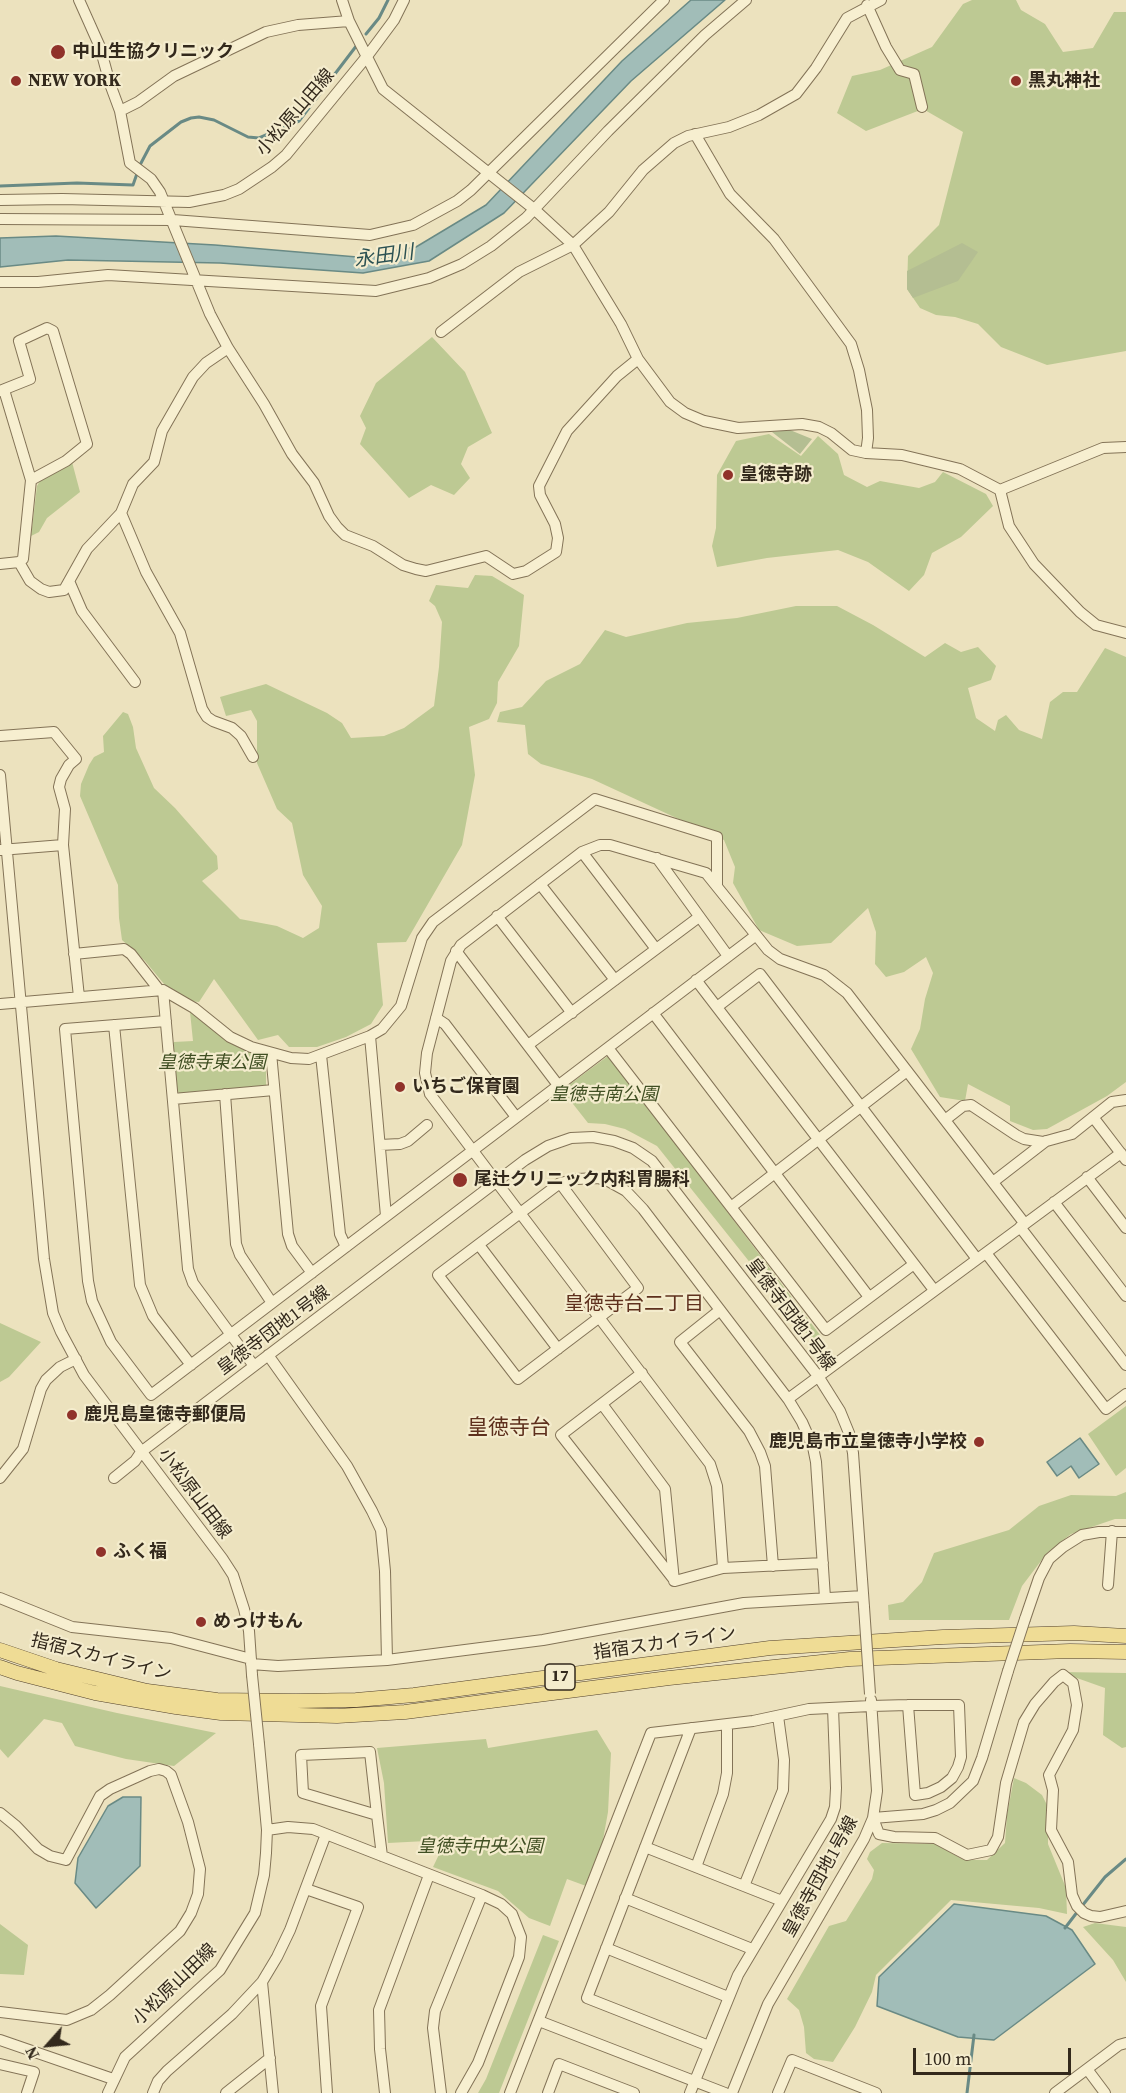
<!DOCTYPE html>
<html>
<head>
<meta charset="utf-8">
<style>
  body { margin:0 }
  #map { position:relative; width:1126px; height:2093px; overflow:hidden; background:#ece2be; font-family:"Source Serif 4",serif }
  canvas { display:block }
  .north { position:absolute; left:18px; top:2015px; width:60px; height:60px; -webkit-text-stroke:4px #f4eccd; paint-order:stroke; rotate:243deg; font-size:16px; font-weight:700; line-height:24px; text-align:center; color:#33291c }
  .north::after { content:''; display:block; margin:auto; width:21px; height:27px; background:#33291c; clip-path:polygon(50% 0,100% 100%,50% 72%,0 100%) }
  .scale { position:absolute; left:913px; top:2048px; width:158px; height:27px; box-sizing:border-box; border:3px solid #33291c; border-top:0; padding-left:8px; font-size:18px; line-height:21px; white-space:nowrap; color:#33291c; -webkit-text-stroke:4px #f4eccd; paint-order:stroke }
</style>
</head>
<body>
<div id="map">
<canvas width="1126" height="2093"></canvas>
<div class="north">N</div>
<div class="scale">100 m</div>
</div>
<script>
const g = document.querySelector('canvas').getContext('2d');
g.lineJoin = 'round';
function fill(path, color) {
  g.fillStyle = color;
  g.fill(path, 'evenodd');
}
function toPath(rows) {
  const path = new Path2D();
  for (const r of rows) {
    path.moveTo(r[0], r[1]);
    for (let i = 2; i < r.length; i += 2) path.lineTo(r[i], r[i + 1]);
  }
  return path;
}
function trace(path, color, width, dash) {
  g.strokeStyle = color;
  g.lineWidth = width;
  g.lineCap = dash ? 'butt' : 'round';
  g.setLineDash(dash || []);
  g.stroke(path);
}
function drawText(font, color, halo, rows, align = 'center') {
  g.font = font + ' "Source Serif 4","Noto Sans JP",serif';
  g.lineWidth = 4.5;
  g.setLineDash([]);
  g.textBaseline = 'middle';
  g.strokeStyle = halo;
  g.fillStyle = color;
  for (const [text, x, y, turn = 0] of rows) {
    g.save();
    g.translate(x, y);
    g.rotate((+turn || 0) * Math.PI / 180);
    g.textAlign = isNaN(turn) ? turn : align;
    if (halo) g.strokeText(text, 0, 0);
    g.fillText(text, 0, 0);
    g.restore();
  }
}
const green = toPath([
  [972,0,1016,0,1021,10,1045,24,1063,52,1093,48,1114,12,1126,12,1126,351,1047,365,1001,347,978,324,955,317,936,315,920,308,907,289,908,256,939,225,963,132,923,109,866,131,837,113,852,76,880,70,932,47,963,4],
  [432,337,465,372,492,433,468,447,461,464,470,478,454,495,431,485,409,498,360,444,366,428,360,416,376,383],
  [769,434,801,456,818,436,838,454,844,475,867,487,880,481,919,488,935,482,943,472,986,494,993,506,961,537,932,553,924,575,909,591,868,562,838,550,767,558,717,567,712,546,716,528,717,475,736,441],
  [72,462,80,492,47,518,39,532,31,536,37,486,40,481],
  [475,575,492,576,524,595,519,646,498,682,497,703,489,719,469,727,475,775,462,845,406,942,377,943,383,1005,371,1024,346,1037,317,1047,289,1047,278,1035,258,1040,214,979,199,1002,189,1001,169,990,145,961,122,940,119,918,118,885,80,796,81,784,89,765,94,757,104,752,103,736,123,712,128,714,133,727,136,748,154,788,175,808,217,856,218,869,202,881,240,919,277,926,303,938,319,928,322,906,303,875,292,823,277,809,257,763,257,721,251,710,226,716,220,697,266,684,327,713,342,723,351,738,384,736,404,728,434,706,439,667,442,622,435,606,429,601,436,585,468,588],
  [796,606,837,606,873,625,925,657,945,643,961,652,978,647,996,666,991,680,968,688,976,718,995,731,998,720,1006,715,1019,730,1042,739,1050,702,1063,692,1077,692,1105,648,1126,657,1126,1082,1107,1096,1047,1129,1033,1130,1010,1121,1010,1106,968,1084,965,1101,940,1097,911,1049,920,1029,925,999,933,973,926,957,904,972,886,977,875,964,876,932,868,908,831,943,797,946,759,930,733,883,735,867,724,840,592,779,541,764,528,754,525,725,497,722,500,712,522,707,546,681,580,664,605,630,626,637,687,623,737,618],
  [190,1012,232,1043,246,1051,263,1056,266,1058,266,1087,180,1094,177,1091,172,1045,174,1042,193,1041],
  [608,1056,659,1121,823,1339,815,1344,657,1146,625,1129,605,1124,588,1123,562,1090],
  [0,1323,41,1342,9,1377,0,1382],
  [1126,1406,1126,1468,1116,1476,1088,1434],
  [1126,1492,1126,1519,1115,1519,1071,1534,1047,1553,1022,1586,1009,1620,889,1620,888,1605,903,1602,922,1582,934,1553,1009,1530,1039,1506,1071,1495,1116,1496],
  [1060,1672,1126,1673,1126,1747,1122,1748,1103,1735,1105,1688],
  [0,1686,117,1713,216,1733,174,1766,126,1759,75,1746,62,1723,44,1719,8,1758,0,1749],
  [597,1730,611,1753,608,1812,601,1851,586,1886,567,1879,550,1926,529,1918,498,1891,433,1867,446,1840,388,1843,384,1783,377,1748,486,1739,488,1748],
  [1014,1778,1026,1783,1042,1795,1048,1807,1048,1844,1066,1888,1067,1914,1039,1908,951,1900,876,1975,872,1992,855,2027,833,2062,814,2059,806,2053,804,2027,799,2010,787,1999,829,1926,846,1921,872,1879,874,1870,867,1859,870,1852,882,1843,935,1844,964,1860,987,1860,1005,1843,1007,1815],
  [1095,1923,1126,1927,1126,1982,1113,1960,1083,1927],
  [0,1924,28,1945,24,1975,0,1974],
  [543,1935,559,1941,499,2093,478,2093,486,2079]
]);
const cemetery = toPath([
  [962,243,978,252,958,281,913,298,907,289,907,271],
  [790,430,812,439,800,454,772,432]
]);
const water = toPath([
  [691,0,725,0,631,81,504,213,429,261,363,273,220,263,68,260,0,267,0,238,56,236,215,245,357,257,416,247,486,205,622,61,691,0],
  [1080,1438,1099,1464,1079,1478,1071,1466,1057,1476,1047,1462,1080,1438],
  [123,1797,141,1797,140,1866,96,1908,75,1883,78,1858,108,1806,123,1797],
  [954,1904,1046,1916,1072,1930,1095,1964,994,2040,958,2037,877,2006,879,1977,954,1904]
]);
const stream = toPath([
  [366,34,379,18,388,0],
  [0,186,77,183,133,185,140,165,150,146,181,122,191,118,199,117,214,120,248,137,259,138,299,121,357,45],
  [1082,1906,1105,1877,1126,1859],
  [1065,1928,1078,1911],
  [967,2093,974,2035]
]);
const minor = toPath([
  [79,0,100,47,110,84,120,111,130,163,151,179,160,192,210,314,228,348,264,404,292,454,314,483,329,516,337,527,345,535,373,546,403,565,416,569,426,571,486,556,513,574,526,571,556,552,558,538,555,524,540,495,539,486,567,431,617,376,638,359],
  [342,0,349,21,383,89,534,209,573,245,621,324,638,359,670,402,685,413,704,421,738,428,802,424,819,427,831,433,852,450,866,453,902,455,960,469,1000,490,1009,526,1034,564,1080,612,1096,625,1126,633],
  [867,5,886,47,900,70,914,74,922,107],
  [120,111,138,102,174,76,266,32,298,25,349,21],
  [695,134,730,194,774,239,851,344,859,370,867,410,868,438,866,453],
  [0,200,62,199,189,202,224,195,239,189,272,167,286,155,368,55,394,20,404,0],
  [0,219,173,220,370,235,413,225,457,201,471,190,664,0],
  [0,282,38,282,108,275,376,291,429,278,462,264,491,246,526,218,608,131,705,35,746,0],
  [441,332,519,272,573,245,609,212,643,170,674,143,688,136,729,127,759,115,796,94,816,68,847,18,881,0],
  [228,348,206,363,193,377,162,431,154,462,133,484,121,513,146,572,180,633,202,709,207,717,213,721,232,728,241,736,253,757],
  [0,391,30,379,19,341,47,328,53,331,87,444,66,461,31,480],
  [1000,490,1103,448,1126,447],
  [19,562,30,581,41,589,49,592,64,590,87,549,121,513],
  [0,564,19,562,23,559,31,480,4,390],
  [69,581,82,611,135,682],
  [0,736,54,732,76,759,69,765,61,779,59,787,65,809,63,845,79,997],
  [0,775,44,1259,53,1313,61,1332,84,1375,222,1558,233,1575,244,1609,249,1631,252,1675],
  [0,850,63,845],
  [582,852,656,949],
  [657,858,728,956],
  [540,884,615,980],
  [497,916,572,1013],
  [456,951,558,1085],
  [74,954,124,949,131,954,160,991],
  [696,980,934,1290],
  [163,990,188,1269,193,1283,254,1366],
  [0,1004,163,990,194,1008,230,1037,251,1047,291,1058,309,1059,370,1036,382,1029,401,1006,422,938,433,922,595,799,717,837,717,885],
  [717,1007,760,974,977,1259],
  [653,1013,869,1297],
  [436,1018,445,1024,516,1117],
  [166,1021,65,1029,88,1281,92,1301,111,1342,151,1395,755,936],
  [114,1025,140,1285,153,1316,191,1365],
  [370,1036,386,1216],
  [528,1045,699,917],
  [608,1048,826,1330,914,1264],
  [271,1053,288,1234,292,1246,312,1273],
  [321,1055,340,1234,346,1247],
  [225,1094,236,1244,240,1255,272,1303],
  [173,1099,274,1090],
  [1093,1117,1126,1160],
  [945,1120,963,1106,971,1105,1016,1135,1024,1139,1043,1142,1072,1134,1112,1102,1126,1100],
  [380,1145,400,1144,408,1141,427,1125],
  [1087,1177,1126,1228],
  [993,1182,1046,1141],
  [560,1183,638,1288,518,1379,438,1275,560,1183,577,1179,598,1178,608,1181,626,1191,643,1209,788,1399,802,1422,813,1447,816,1462,825,1598],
  [1054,1202,1126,1296],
  [731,1207,907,1071],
  [1020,1227,1126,1365],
  [479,1245,558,1349],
  [986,1253,1106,1409,1126,1394],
  [720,1310,680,1342,749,1431,760,1452,765,1466,773,1566],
  [268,1355,347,1466,372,1511,381,1530,385,1571,387,1660],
  [642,1373,561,1435,675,1581,723,1568,823,1563],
  [788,1399,1121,1153],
  [602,1404,665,1489,674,1581],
  [0,1478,23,1449,41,1389,46,1380,60,1367,76,1359],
  [114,1478,135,1461,141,1452,525,1160,548,1146,571,1138,593,1137,614,1141,633,1148,652,1161,818,1376,840,1411,849,1433,853,1453,864,1607],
  [723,1568,717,1486,710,1464,430,1094,425,1073,427,1053,451,961,461,945,582,852,600,845,610,845,706,873,768,950,780,959,824,975,847,993,1025,1224],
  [1108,1585,1112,1531],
  [0,1598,72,1627,171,1638,251,1659],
  [1025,1619,1039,1578,1049,1559,1063,1547,1082,1535,1099,1532,1126,1532],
  [251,1664,278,1666,387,1660,543,1640,744,1603,863,1596],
  [1008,1671,982,1758,973,1781,950,1803,936,1810,923,1814,873,1818,879,1834,894,1837,935,1838,967,1855,991,1850,998,1837,1006,1783,1024,1722,1035,1704,1054,1682,1063,1675,1073,1683,1077,1705,1073,1730,1049,1775,1053,1790,1051,1830,1068,1862,1072,1895,1077,1906,1084,1913,1091,1916,1100,1917,1126,1911],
  [691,1728,587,1998,709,2046],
  [0,1813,16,1826,38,1849,50,1856,66,1860,100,1796,110,1789,150,1771,159,1769,166,1771,171,1775,188,1822,200,1869,198,1894,191,1913,180,1931,110,1995,91,2010,67,2020,0,2012],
  [377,1815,370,1752,301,1755,303,1793,377,1815,382,1856],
  [267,1830,288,1827,313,1829,482,1895,501,1904,512,1914,521,1937,519,1957,478,2063,461,2093],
  [645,1847,782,1901],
  [696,1867,723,1794,727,1773,727,1724],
  [744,1886,783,1790,784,1760,778,1716],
  [306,1889,358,1907,321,2006,327,2093],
  [625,1898,752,1949],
  [606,1948,728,1997],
  [262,1982,273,2093],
  [539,2021,725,2093],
  [0,2040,113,2079],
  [0,2064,34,2072,27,2093],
  [1087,2069,1105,2093],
  [108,2093,125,2057,220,1970,255,1913,264,1875,266,1853,267,1830,259,1744],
  [153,2093,158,2081,167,2071,232,2014,262,1982,277,1957,290,1930,326,1834],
  [226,2093,270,2058],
  [385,2093,380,2049,379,2010,429,1875],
  [441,2093,433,2028,435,2011,482,1895],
  [510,2093,651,1733,753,1721,809,1709,871,1706,908,1705,959,1705,961,1757,958,1767,952,1778,941,1787,928,1793,915,1795,908,1705],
  [548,2093,559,2064,634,2093],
  [690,2093,738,1975,831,1819,835,1807,836,1788,833,1708],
  [732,2093,768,2004,864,1839,873,1818,877,1791,871,1700],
  [778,2093,792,2060,876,2093],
  [1055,2093,1119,2045,1126,2043]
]);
const major = toPath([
  [0,1650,56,1669,147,1691,217,1700,296,1701,356,1700,414,1695,770,1648,943,1637,1074,1633,1126,1636],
  [0,1667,17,1673,95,1693,176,1707,221,1713,337,1716,405,1712,669,1678,850,1659,1070,1651,1126,1652]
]);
const minorBridge = toPath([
  [864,1607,870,1694],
  [1008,1671,1025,1619],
  [252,1675,259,1744]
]);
const markers = [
  [58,52,8,"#90322a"],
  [16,81,6,"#90322a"],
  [1016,81,6,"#90322a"],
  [728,475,6,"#90322a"],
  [400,1087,6,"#90322a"],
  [460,1180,8,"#90322a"],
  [72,1415,6,"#90322a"],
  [979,1442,6,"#90322a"],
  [101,1552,6,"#90322a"],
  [201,1622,6,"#90322a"]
];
const shields = [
  [560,1677,30]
];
const shieldNames = [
  ["17",560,1677]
];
const poiNames = [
  ["中山生協クリニック",72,52],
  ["NEW YORK",28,81],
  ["黒丸神社",1028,81],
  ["皇徳寺跡",740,475],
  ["いちご保育園",412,1087],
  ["尾辻クリニック内科胃腸科",474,1180],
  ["鹿児島皇徳寺郵便局",84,1415],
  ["鹿児島市立皇徳寺小学校",967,1442,"right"],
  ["ふく福",113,1552],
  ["めっけもん",213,1622]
];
const streetNames = [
  ["小松原山田線",296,113,-49],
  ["皇徳寺団地1号線",790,1315,53],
  ["皇徳寺団地1号線",274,1331,-37],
  ["小松原山田線",194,1494,53],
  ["指宿スカイライン",665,1644,-8],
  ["指宿スカイライン",101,1658,14],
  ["皇徳寺団地1号線",821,1877,-61],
  ["小松原山田線",175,1985,-44]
];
const parkNames = [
  ["皇徳寺東公園",212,1063],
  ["皇徳寺南公園",604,1095],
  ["皇徳寺中央公園",480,1847]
];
const waterNames = [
  ["永田川",384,257,-8]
];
const neighbourhoodNames = [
  ["皇徳寺台二丁目",634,1305]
];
const quarterNames = [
  ["皇徳寺台",509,1429]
];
fill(green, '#bdc993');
fill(cemetery, '#b4be92');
fill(water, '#a1bdb8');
trace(water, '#698a85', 1.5);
trace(stream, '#698a85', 3);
trace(minor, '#837357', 12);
trace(major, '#51402c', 15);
trace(minor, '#f7efd0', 10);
trace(major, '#efdc95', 14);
trace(minorBridge, '#837357', 12, []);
trace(minorBridge, '#f7efd0', 10);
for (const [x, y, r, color] of markers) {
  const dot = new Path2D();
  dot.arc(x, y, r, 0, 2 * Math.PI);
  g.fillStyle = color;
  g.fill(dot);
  trace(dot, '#f4eccd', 2);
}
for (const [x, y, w] of shields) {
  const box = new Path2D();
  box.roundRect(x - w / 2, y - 13, w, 26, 4.5);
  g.fillStyle = '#f4eccd';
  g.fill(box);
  trace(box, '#33291c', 1.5);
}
drawText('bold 16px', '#33291c', null, shieldNames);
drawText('bold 18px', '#33291c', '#f4eccd', poiNames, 'left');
drawText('18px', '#33291c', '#f4eccd', streetNames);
drawText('italic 18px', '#404f23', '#f4eccd', parkNames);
drawText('italic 20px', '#2b5152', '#f4eccd', waterNames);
drawText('20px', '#5e301d', '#f4eccd', neighbourhoodNames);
drawText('21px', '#5e301d', '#f4eccd', quarterNames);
</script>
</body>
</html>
